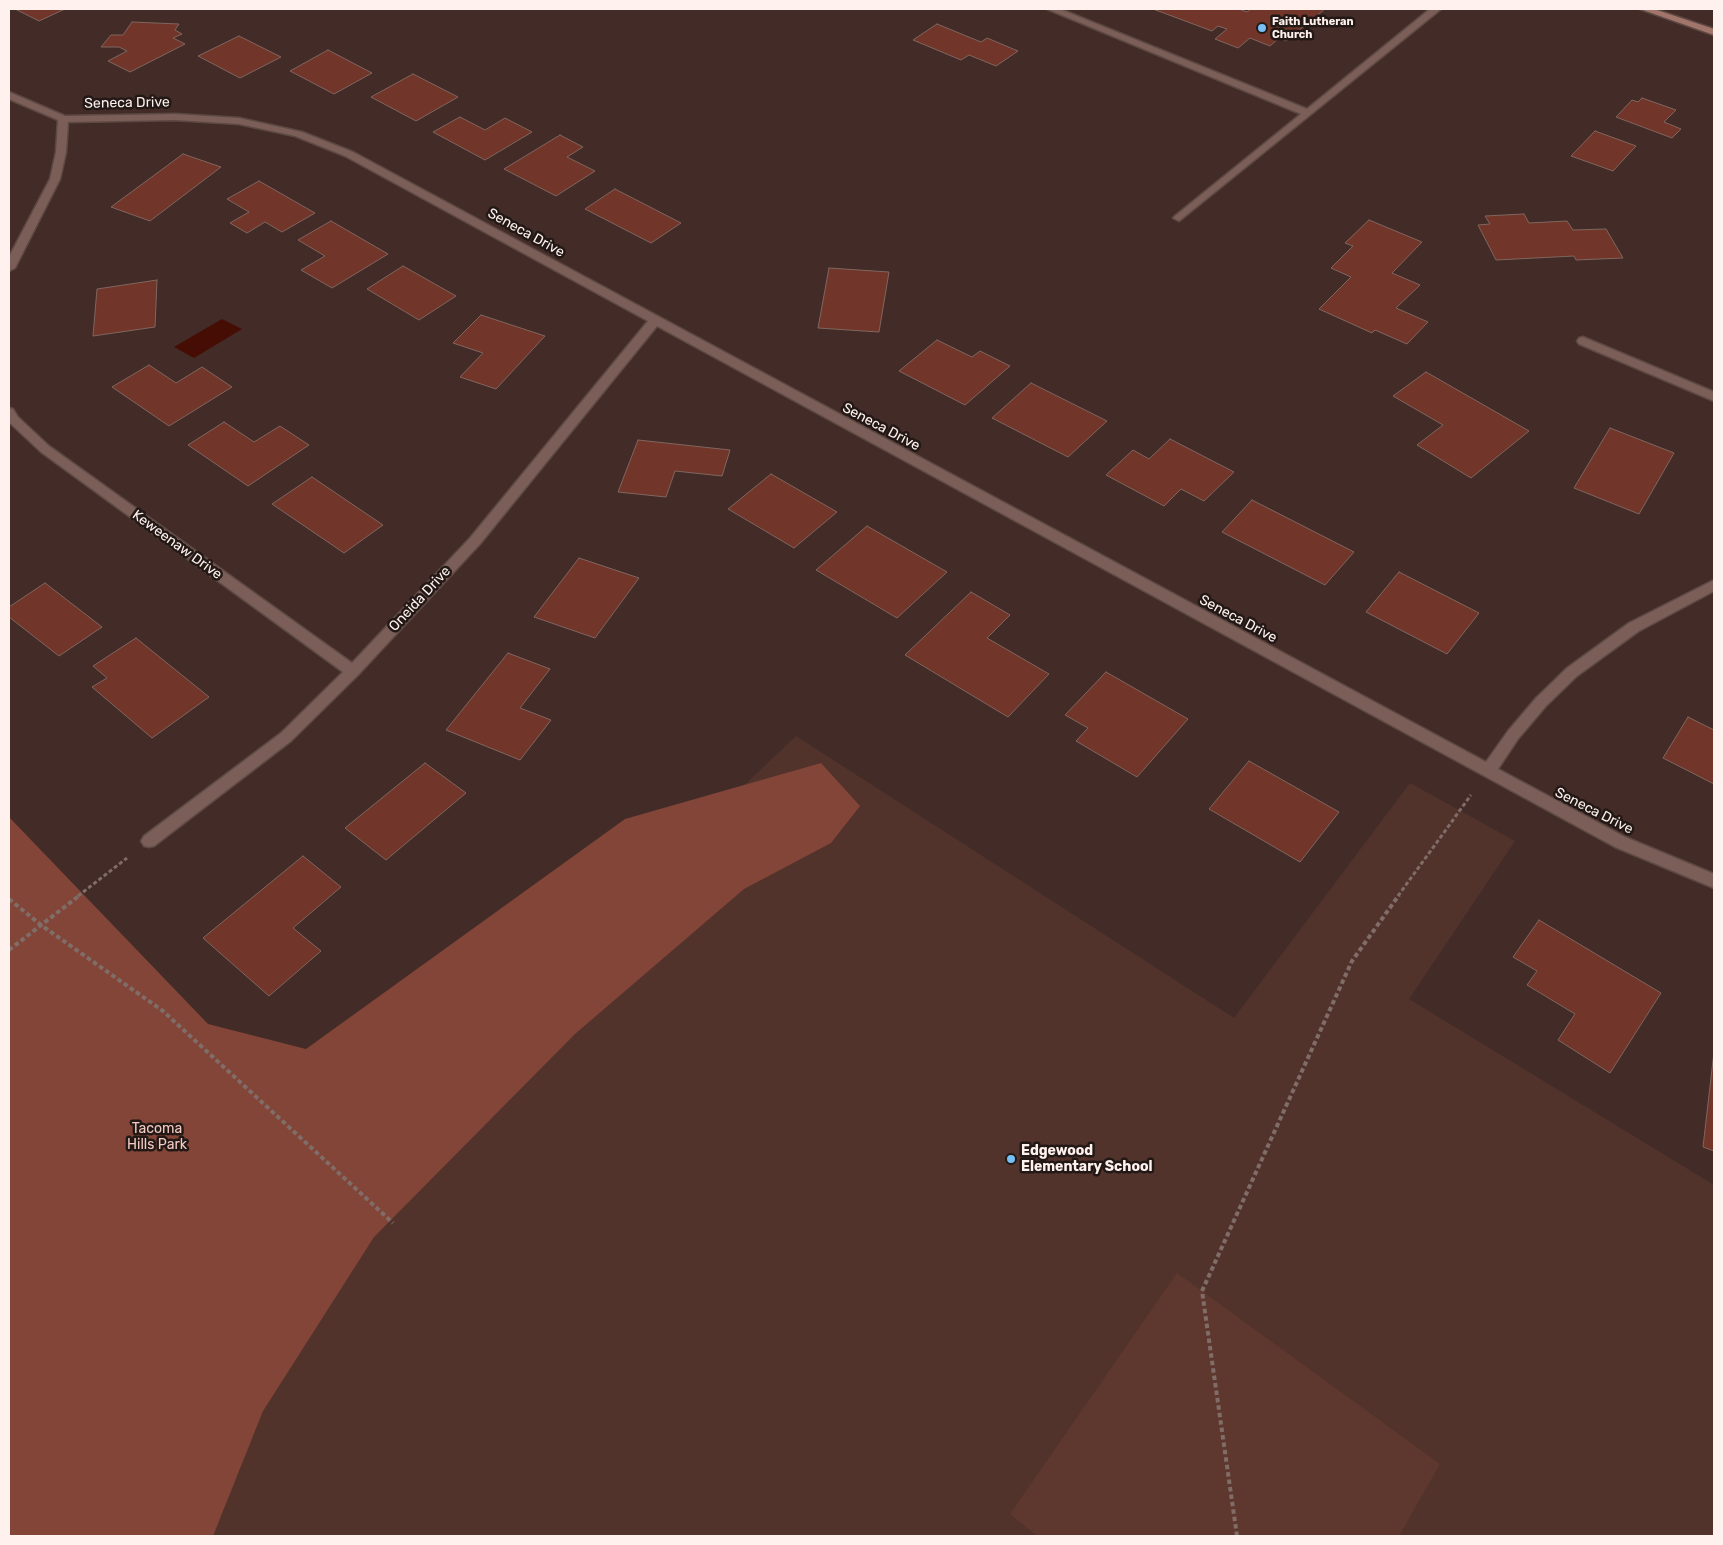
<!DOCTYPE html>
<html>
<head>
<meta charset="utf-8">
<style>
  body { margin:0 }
  #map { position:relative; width:1723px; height:1545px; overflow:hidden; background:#432c27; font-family:Rubik,sans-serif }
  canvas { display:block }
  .frame { position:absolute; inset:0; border:10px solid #fef1ee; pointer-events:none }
</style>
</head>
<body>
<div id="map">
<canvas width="1723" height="1545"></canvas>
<div class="frame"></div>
</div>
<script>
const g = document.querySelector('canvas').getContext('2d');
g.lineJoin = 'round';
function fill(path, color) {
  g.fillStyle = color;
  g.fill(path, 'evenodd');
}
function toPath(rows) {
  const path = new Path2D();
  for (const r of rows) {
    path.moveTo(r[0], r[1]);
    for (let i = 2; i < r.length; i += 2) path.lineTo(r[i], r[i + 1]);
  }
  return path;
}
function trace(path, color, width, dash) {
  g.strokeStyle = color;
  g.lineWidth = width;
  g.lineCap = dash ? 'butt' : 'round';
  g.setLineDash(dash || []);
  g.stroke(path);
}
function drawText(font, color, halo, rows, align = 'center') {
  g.font = font + ' Rubik,sans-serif';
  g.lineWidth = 5;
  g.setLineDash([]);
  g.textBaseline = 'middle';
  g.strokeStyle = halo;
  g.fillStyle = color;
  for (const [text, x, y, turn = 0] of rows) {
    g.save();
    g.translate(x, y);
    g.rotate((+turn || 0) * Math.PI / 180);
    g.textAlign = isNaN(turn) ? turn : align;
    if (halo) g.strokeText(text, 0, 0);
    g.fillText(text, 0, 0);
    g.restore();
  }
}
const built = toPath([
  [796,736,1234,1018,1410,783,1515,841,1409,999,1714,1185,1714,1536,9,1536,9,1484]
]);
const green = toPath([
  [1177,1273,1440,1464,1399,1536,1037,1536,1010,1514]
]);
const forest = toPath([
  [821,763,860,806,831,843,744,889,575,1034,374,1237,263,1411,213,1536,9,1536,9,817,208,1024,306,1049,625,819]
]);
const water = toPath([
  [222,319,242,329,194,358,174,347]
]);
const building = toPath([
  [15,9,65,9,39,21,15,9],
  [1153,9,1239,9,1247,12,1251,9,1325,9,1286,41,1279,38,1270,46,1250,38,1238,48,1215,39,1227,29,1218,26,1212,31,1153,9],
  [132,22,179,24,175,30,182,34,173,38,185,44,130,72,108,61,127,51,119,47,101,47,111,35,123,35,132,22],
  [937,24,981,42,987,38,1018,51,996,66,969,55,961,60,913,40,937,24],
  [239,36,281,57,240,78,198,56,239,36],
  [328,50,372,73,334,94,290,71,328,50],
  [413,74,458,97,416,121,371,97,413,74],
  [1642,98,1676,110,1664,122,1681,129,1672,138,1616,117,1632,100,1638,102,1642,98],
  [460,117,485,130,505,118,532,132,485,160,433,132,460,117],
  [1595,131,1636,146,1613,171,1571,156,1595,131],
  [560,135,583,147,567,157,595,171,556,196,504,169,560,135],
  [183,154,221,167,150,221,111,207,183,154],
  [259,181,315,213,282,232,265,222,247,233,230,223,249,212,227,199,259,181],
  [615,189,681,223,651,243,585,209,615,189],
  [1524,214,1529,223,1567,221,1573,230,1606,229,1623,258,1576,260,1574,256,1496,260,1478,225,1490,224,1485,216,1524,214],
  [1369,220,1422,242,1392,273,1420,285,1396,308,1428,322,1407,344,1375,330,1372,333,1319,309,1351,277,1331,268,1353,246,1345,243,1369,220],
  [331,221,388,254,332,288,301,270,325,256,298,240,331,221],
  [403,266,456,296,419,320,367,289,403,266],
  [829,268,889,272,879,332,818,328,829,268],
  [157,280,155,327,93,336,97,289,157,280],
  [481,315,545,336,496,389,460,377,483,353,453,343,481,315],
  [937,340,972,357,980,351,1010,366,965,405,899,371,937,340],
  [149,365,176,383,202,367,232,387,169,426,112,387,149,365],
  [1426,372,1529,431,1471,478,1417,445,1443,425,1393,396,1426,372],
  [1031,383,1107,421,1068,457,992,418,1031,383],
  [224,422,254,442,280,426,309,445,248,486,188,445,224,422],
  [1610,428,1674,453,1639,514,1574,488,1610,428],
  [1170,439,1234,472,1204,501,1181,489,1164,506,1106,475,1133,450,1149,459,1170,439],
  [638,440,730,450,722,476,675,471,666,497,618,492,638,440],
  [771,474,837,512,794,548,728,509,771,474],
  [312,477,383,525,344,553,272,504,312,477],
  [1252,500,1354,552,1325,585,1222,532,1252,500],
  [867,526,947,572,897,618,816,570,867,526],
  [579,558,639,578,595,638,534,617,579,558],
  [1399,572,1479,613,1447,654,1366,612,1399,572],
  [45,583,102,627,59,656,9,617,9,607,45,583],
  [971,592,1010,615,987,638,1049,674,1008,717,905,655,971,592],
  [136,638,209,697,152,738,92,687,107,678,93,666,136,638],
  [508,653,550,669,520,708,551,720,520,760,446,730,508,653],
  [1106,672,1188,719,1137,777,1076,741,1088,728,1065,715,1106,672],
  [1688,717,1714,730,1714,784,1663,758,1688,717],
  [1249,761,1339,812,1300,862,1209,809,1249,761],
  [425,763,466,793,386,860,345,828,425,763],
  [303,856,341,887,293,928,321,951,269,996,203,938,303,856],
  [1539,920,1661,993,1610,1073,1558,1040,1575,1014,1527,985,1537,971,1513,957,1539,920],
  [1714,1052,1714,1151,1703,1147,1714,1052]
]);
const pathFar1 = toPath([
  [78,896,127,858],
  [1398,896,1471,795]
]);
const path = toPath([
  [9,899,41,925,163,1011,393,1223],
  [9,950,80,895],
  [1237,1536,1202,1291,1352,961,1399,895]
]);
const lane = toPath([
  [1047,9,1060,9,1307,109,1430,9,1441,9,1179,221,1173,218,1175,216,1301,114,1047,9]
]);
const street = toPath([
  [9,92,65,116,175,114,239,118,302,132,353,152,1486,762,1508,731,1536,698,1567,668,1629,623,1714,580,1714,591,1639,631,1577,676,1546,706,1518,739,1498,769,1625,837,1714,874,1714,888,1615,847,657,326,480,544,358,675,291,741,154,846,149,847,144,846,141,841,144,836,281,733,343,672,41,452,10,423,9,408,13,409,18,417,49,446,352,663,470,538,648,321,345,156,295,136,239,124,175,120,68,122,66,152,60,179,15,268,9,271,9,257,50,179,56,152,58,120,9,99,9,92],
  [1583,337,1714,392,1714,401,1579,344,1577,341,1579,338,1583,337]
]);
const secondary = toPath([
  [1640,9,1654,9,1714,29,1714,35,1640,9]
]);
const markers = [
  [1262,28,5,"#77bff7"],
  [1011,1159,5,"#77bff7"]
];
const farPoinames = [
  ["Faith Lutheran",1272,22],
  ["Church",1272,35]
];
const streetNames = [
  ["Seneca Drive",127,103,-1],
  ["Seneca Drive",526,233,29],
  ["Seneca Drive",881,427,28],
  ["Keweenaw Drive",177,545,36],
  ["Oneida Drive",420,599,-47],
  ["Seneca Drive",1238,619,28],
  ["Seneca Drive",1594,811,27]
];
const parkNames = [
  ["Tacoma",157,1129],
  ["Hills Park",157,1145]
];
const poiNames = [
  ["Edgewood",1021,1151],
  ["Elementary School",1021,1167]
];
fill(built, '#51332c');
fill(green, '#5e372e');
fill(forest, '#824538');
fill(water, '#450d03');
fill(building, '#713529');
trace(building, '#80665f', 1);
trace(lane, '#5d4843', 3);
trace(street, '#5d4843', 3);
trace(secondary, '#5d4843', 3);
trace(pathFar1, '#806d68', 3, [4, 2.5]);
trace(path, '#806d68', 4, [4.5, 3]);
fill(lane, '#7a5e57');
fill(street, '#7a5e57');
fill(secondary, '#a2756b');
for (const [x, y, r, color] of markers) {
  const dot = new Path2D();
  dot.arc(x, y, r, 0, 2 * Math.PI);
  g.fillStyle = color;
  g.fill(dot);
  trace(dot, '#221815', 2);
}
drawText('bold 11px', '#fef1ee', '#221815', farPoinames, 'left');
drawText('14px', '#fef1ee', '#221815', streetNames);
drawText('14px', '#f3cbc2', '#221815', parkNames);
drawText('bold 14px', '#fef1ee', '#221815', poiNames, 'left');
</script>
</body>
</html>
